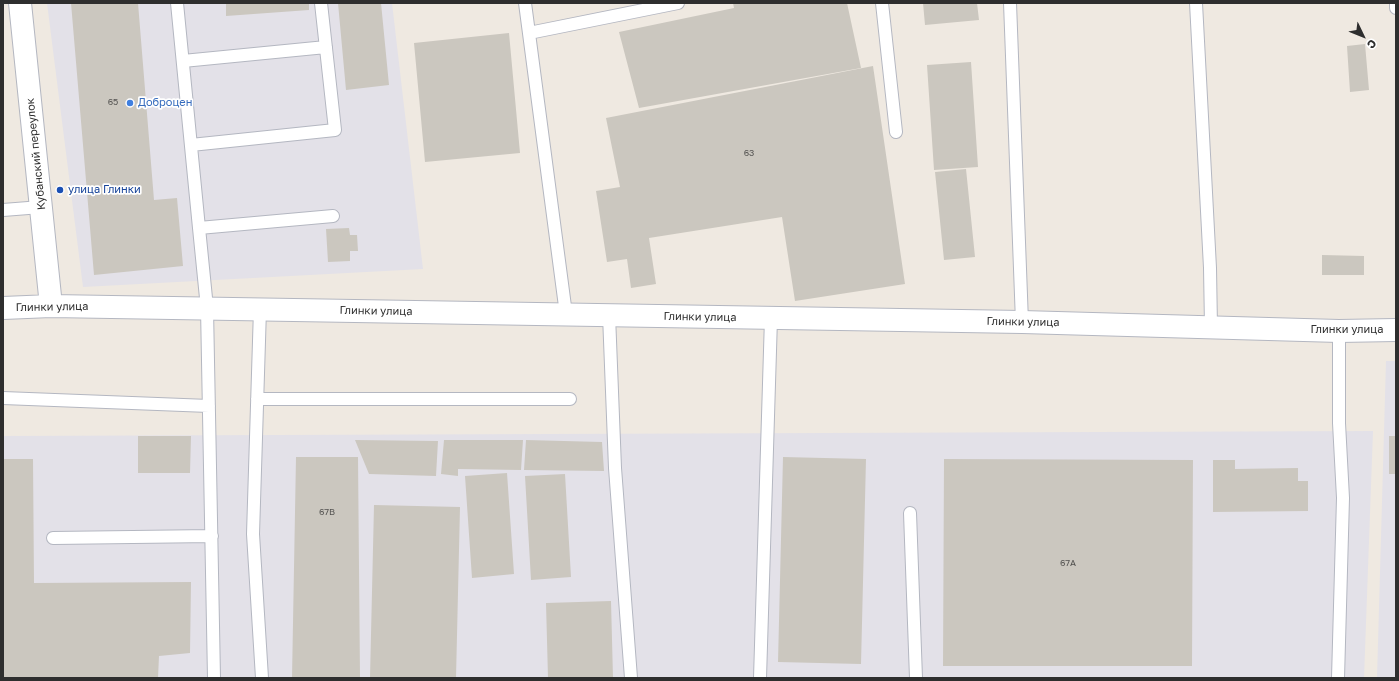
<!DOCTYPE html>
<html>
<head>
<meta charset="utf-8">
<style>
  body { margin:0 }
  #map { position:relative; width:1399px; height:681px; overflow:hidden; background:#efe9e1; font-family:"Golos Text",sans-serif }
  canvas { display:block }
  .frame { position:absolute; inset:0; border:4px solid #2e2e2e; pointer-events:none }
  .north { position:absolute; left:1343px; top:16px; width:40px; height:40px; -webkit-text-stroke:3px #fff; paint-order:stroke; rotate:133deg; font-size:11px; font-weight:700; line-height:16px; text-align:center; color:#2e2e2e }
  .north::after { content:''; display:block; margin:auto; width:14px; height:18px; background:#2e2e2e; clip-path:polygon(50% 0,100% 100%,50% 72%,0 100%) }
</style>
</head>
<body>
<div id="map">
<canvas width="1399" height="681"></canvas>
<div class="frame"></div>
<div class="north">С</div>
</div>
<script>
const g = document.querySelector('canvas').getContext('2d');
g.lineJoin = 'round';
function fill(path, color) {
  g.fillStyle = color;
  g.fill(path, 'evenodd');
}
function toPath(rows) {
  const path = new Path2D();
  for (const r of rows) {
    path.moveTo(r[0], r[1]);
    for (let i = 2; i < r.length; i += 2) path.lineTo(r[i], r[i + 1]);
  }
  return path;
}
function trace(path, color, width, dash) {
  g.strokeStyle = color;
  g.lineWidth = width;
  g.lineCap = dash ? 'butt' : 'round';
  g.setLineDash(dash || []);
  g.stroke(path);
}
function drawText(font, color, halo, rows, align = 'center') {
  g.font = font + ' "Golos Text",sans-serif';
  g.lineWidth = 3.5;
  g.setLineDash([]);
  g.textBaseline = 'middle';
  g.strokeStyle = halo;
  g.fillStyle = color;
  for (const [text, x, y, turn = 0] of rows) {
    g.save();
    g.translate(x, y);
    g.rotate((+turn || 0) * Math.PI / 180);
    g.textAlign = isNaN(turn) ? turn : align;
    if (halo) g.strokeText(text, 0, 0);
    g.fillText(text, 0, 0);
    g.restore();
  }
}
const industrial = toPath([
  [47,3,392,3,423,269,83,287],
  [1386,361,1396,361,1396,678,1377,678],
  [1373,431,1364,678,3,678,3,436]
]);
const building = toPath([
  [71,3,138,3,154,200,177,198,183,266,94,275],
  [226,3,309,3,309,10,226,16],
  [338,3,381,3,389,85,346,90],
  [733,3,847,3,861,68,639,108,619,32,734,8],
  [923,3,977,3,979,20,925,25],
  [509,33,520,153,425,162,414,43],
  [1365,44,1369,90,1350,92,1347,46],
  [971,62,978,167,934,170,927,65],
  [873,66,905,284,795,301,782,217,649,238,656,284,631,288,627,259,607,262,596,191,620,187,606,118],
  [966,169,975,257,944,260,935,172],
  [349,228,350,235,357,235,358,251,350,251,350,261,328,262,326,229],
  [1322,255,1364,256,1364,275,1322,275],
  [138,436,191,436,190,473,138,473],
  [1389,436,1396,436,1396,474,1389,474],
  [355,440,438,441,436,476,369,474],
  [444,440,523,440,521,470,458,469,458,476,441,474],
  [526,440,602,442,604,471,524,470],
  [296,457,358,457,360,678,292,678],
  [783,457,866,459,861,664,778,662],
  [3,459,33,459,34,583,191,582,190,653,159,656,158,678,3,678],
  [944,459,1193,460,1192,666,943,666],
  [1213,460,1235,460,1235,469,1298,468,1298,481,1308,481,1308,511,1213,512],
  [507,473,514,574,472,578,465,476],
  [565,474,571,577,531,580,525,476],
  [374,505,460,507,456,678,370,678],
  [611,601,613,678,548,678,546,603]
]);
const service = toPath([
  [177,3,199,228,333,216],
  [525,3,566,314],
  [882,3,896,132],
  [1010,3,1022,322],
  [1196,3,1210,268,1211,327],
  [1396,3,1396,8],
  [529,33,678,3],
  [183,61,326,47],
  [191,145,335,130,321,3],
  [3,210,41,207],
  [199,228,207,308,214,678],
  [260,309,253,534,262,678],
  [609,315,615,468,631,678],
  [3,398,209,406],
  [257,399,570,399],
  [910,513,916,678],
  [53,538,212,536],
  [760,678,771,318],
  [1338,678,1343,498,1339,423,1339,331]
]);
const secondary = toPath([
  [20,3,51,306],
  [3,308,51,306,1022,322,1339,331,1396,330]
]);
const markers = [
  [130,103,4,"#3f7fe0"],
  [60,190,4,"#1a4fb4"]
];
const numberNames = [
  ["65",113,102],
  ["63",749,153],
  ["67В",327,512],
  ["67А",1068,563]
];
const shopNames = [
  ["Доброцен",138,103]
];
const streetNames = [
  ["Кубанский переулок",36,154,-96],
  ["Глинки улица",52,307,-1],
  ["Глинки улица",376,311,1],
  ["Глинки улица",700,317,1],
  ["Глинки улица",1023,322,1],
  ["Глинки улица",1347,330]
];
const transitNames = [
  ["улица Глинки",68,190]
];
fill(industrial, '#e3e1e8');
fill(building, '#cbc7bf');
trace(service, '#b4b7c1', 14);
trace(secondary, '#b4b7c1', 24);
trace(service, '#fff', 12);
trace(secondary, '#fff', 22);
for (const [x, y, r, color] of markers) {
  const dot = new Path2D();
  dot.arc(x, y, r, 0, 2 * Math.PI);
  g.fillStyle = color;
  g.fill(dot);
  trace(dot, '#fff', 1.5);
}
drawText('9px', '#555452', null, numberNames);
drawText('11px', '#366cbe', '#fff', shopNames, 'left');
drawText('11px', '#2e2e2e', '#fff', streetNames);
drawText('11px', '#164399', '#fff', transitNames, 'left');
</script>
</body>
</html>
